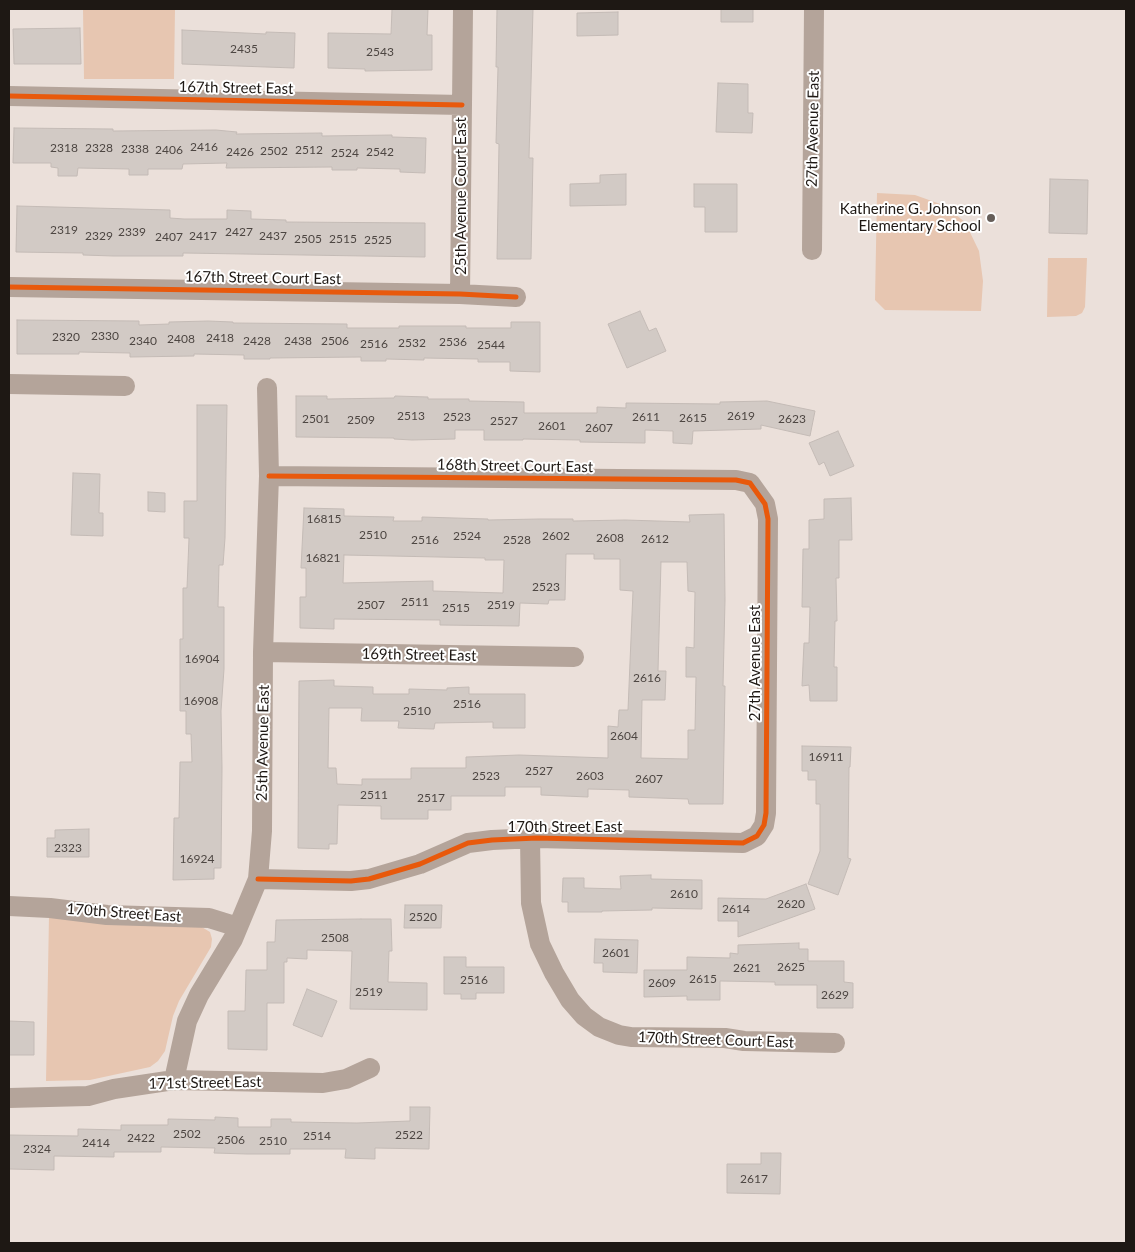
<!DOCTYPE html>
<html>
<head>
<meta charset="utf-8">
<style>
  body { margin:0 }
  #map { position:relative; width:1135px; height:1252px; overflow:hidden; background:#ebe0da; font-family:Lato,sans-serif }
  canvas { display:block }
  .frame { position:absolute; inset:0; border:10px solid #1e1814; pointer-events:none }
</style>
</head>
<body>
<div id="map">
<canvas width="1135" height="1252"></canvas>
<div class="frame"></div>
</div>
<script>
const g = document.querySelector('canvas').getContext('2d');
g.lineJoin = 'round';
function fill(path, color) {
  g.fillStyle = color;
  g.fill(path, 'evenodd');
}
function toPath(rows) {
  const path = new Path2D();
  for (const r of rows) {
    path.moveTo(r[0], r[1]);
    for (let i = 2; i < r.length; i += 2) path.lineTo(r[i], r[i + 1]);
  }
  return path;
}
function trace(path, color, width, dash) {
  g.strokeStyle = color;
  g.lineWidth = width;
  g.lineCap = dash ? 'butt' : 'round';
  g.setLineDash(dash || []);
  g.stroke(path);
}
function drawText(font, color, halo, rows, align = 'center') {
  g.font = font + ' Lato,sans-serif';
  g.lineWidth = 4;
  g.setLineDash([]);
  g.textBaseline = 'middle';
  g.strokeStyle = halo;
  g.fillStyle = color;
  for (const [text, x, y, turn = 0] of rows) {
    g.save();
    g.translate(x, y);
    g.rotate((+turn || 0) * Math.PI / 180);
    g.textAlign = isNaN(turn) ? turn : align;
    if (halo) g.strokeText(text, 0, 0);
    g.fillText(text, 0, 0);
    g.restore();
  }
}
const green = toPath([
  [83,9,175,9,174,79,84,79],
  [877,193,915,195,943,205,965,222,979,251,983,281,981,311,885,310,875,300],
  [1048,258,1087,258,1085,307,1082,313,1076,316,1047,317],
  [49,916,200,926,210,932,212,939,211,947,179,1001,173,1016,165,1051,158,1061,150,1067,90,1080,46,1081]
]);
const building = toPath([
  [392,9,428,9,427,35,432,35,432,70,365,71,365,69,328,68,328,33,391,34,392,9],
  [497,9,533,9,529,158,533,158,531,259,497,259,499,144,496,143,498,67,496,67,497,9],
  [721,9,753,9,753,22,721,22,721,9],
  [618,12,618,35,577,36,577,13,618,12],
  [80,28,81,64,14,64,13,29,80,28],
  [182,30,266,34,266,32,295,33,294,68,182,64,182,30],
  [718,83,748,84,748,113,753,113,752,133,716,132,718,83],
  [14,128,113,129,113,131,216,130,237,132,236,134,322,133,322,136,392,135,392,137,426,138,425,173,400,172,400,169,357,168,357,170,332,170,332,167,226,168,227,163,183,164,182,169,148,169,148,175,129,175,129,169,78,168,77,176,58,176,58,168,51,167,51,163,13,163,14,128],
  [626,174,626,205,570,206,570,184,600,183,600,175,626,174],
  [1050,179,1088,180,1087,234,1049,233,1050,179],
  [694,184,737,184,737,232,705,232,705,207,694,207,694,184],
  [17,206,170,210,170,218,184,219,227,219,227,210,251,211,251,219,286,220,286,222,425,223,425,257,183,253,183,256,113,256,83,255,83,253,16,252,17,206],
  [640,311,649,331,656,328,666,351,627,368,608,324,640,311],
  [17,320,139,321,139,325,169,324,169,322,208,321,233,322,233,323,347,324,347,328,399,328,399,326,466,326,466,328,511,328,511,322,540,322,540,372,510,371,510,362,478,362,478,359,424,358,424,360,386,359,386,361,361,361,361,357,270,358,270,359,244,359,244,355,194,354,194,356,130,357,130,353,79,352,79,354,17,354,17,320],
  [296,396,327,396,327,399,394,398,395,396,428,397,428,399,469,399,469,401,524,402,524,413,597,413,597,407,626,408,626,403,720,404,720,402,767,401,815,411,810,436,761,425,761,429,693,431,692,444,673,443,673,431,645,430,645,443,580,442,580,440,523,439,523,440,484,440,484,430,455,430,455,439,412,440,394,439,394,438,296,437,296,396],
  [197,405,227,405,225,538,223,565,219,565,218,607,224,607,224,669,221,711,222,768,221,868,214,868,214,879,173,880,174,818,179,818,180,762,192,762,191,734,186,734,186,711,180,711,180,639,183,639,183,588,187,588,189,538,184,538,184,501,197,501,197,405],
  [838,431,854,466,830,476,824,462,819,465,809,443,838,431],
  [73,473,100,474,99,513,103,513,103,536,71,535,73,473],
  [148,492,165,493,165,512,148,511,148,492],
  [851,498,852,540,839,540,839,578,836,578,837,621,835,621,834,667,837,667,837,701,810,701,809,685,802,686,804,643,809,643,810,607,802,607,803,549,809,549,809,520,824,519,824,499,851,498],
  [304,508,344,509,344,516,394,517,393,521,422,521,422,517,488,519,488,520,539,519,573,519,573,521,625,520,690,522,689,515,724,514,725,600,723,686,725,686,723,804,689,804,688,799,629,797,629,790,588,789,588,797,541,795,541,787,505,787,505,796,451,796,451,810,428,810,428,819,381,819,381,806,338,805,337,844,329,844,329,849,298,848,299,681,334,680,334,686,373,687,373,694,409,694,409,689,447,690,447,688,469,687,469,694,525,694,525,728,493,728,493,722,435,723,434,729,398,728,399,721,361,721,362,708,329,708,328,768,336,768,337,784,362,785,362,779,411,779,411,768,466,768,466,757,519,755,608,758,608,726,618,727,619,710,628,710,633,591,620,590,620,559,594,559,594,554,566,554,565,600,549,600,548,604,520,603,519,626,440,625,440,620,334,619,334,629,300,628,300,597,306,597,306,568,301,568,304,508],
  [344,555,485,558,485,560,504,560,503,593,433,591,433,581,343,583,344,555],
  [661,562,687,562,688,591,695,592,694,648,686,647,686,677,696,677,695,730,688,730,688,759,641,758,642,700,665,700,666,671,658,671,661,562],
  [802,746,851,747,850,767,849,767,848,858,851,859,838,895,808,884,820,851,820,804,816,804,816,780,808,780,808,771,802,771,802,746],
  [89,829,89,857,47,857,47,838,55,838,55,830,89,829],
  [651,875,651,879,702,880,702,909,652,908,652,910,602,911,602,912,568,912,568,902,562,902,563,878,584,878,584,888,621,889,620,876,651,875],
  [806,884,815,909,738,937,738,921,718,921,718,898,766,899,806,884],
  [405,905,442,905,441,928,404,928,405,905],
  [361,919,391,919,392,951,389,951,388,982,427,983,427,1010,350,1009,352,951,307,950,307,959,287,958,287,962,284,962,284,1003,267,1003,267,1050,228,1049,228,1011,245,1011,246,970,267,970,267,942,275,942,276,920,361,919],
  [595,939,638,940,637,973,603,972,603,963,594,963,595,939],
  [799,943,799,949,808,949,808,961,844,961,844,982,853,983,853,1008,817,1008,817,985,775,985,775,982,720,981,720,1000,687,1000,687,996,644,997,644,970,687,970,687,957,730,958,730,953,738,954,738,945,799,943],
  [444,957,466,957,466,967,504,967,504,993,476,993,476,999,461,999,461,994,444,994,444,957],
  [307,989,337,1001,322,1037,293,1025,307,989],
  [9,1021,34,1022,34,1055,9,1055,9,1021],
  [410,1107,430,1107,429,1149,375,1148,375,1159,345,1158,346,1149,290,1149,290,1154,247,1154,214,1153,215,1148,161,1147,161,1152,114,1152,114,1157,54,1156,54,1170,9,1169,9,1135,78,1136,78,1129,121,1130,121,1125,168,1125,168,1119,215,1120,215,1117,238,1118,238,1127,271,1127,271,1119,291,1119,291,1122,357,1123,410,1121,410,1107],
  [761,1153,781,1153,780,1194,727,1193,727,1164,761,1164,761,1153]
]);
const minor = toPath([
  [9,96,462,105],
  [812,250,814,9],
  [9,287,460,294,516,297],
  [460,294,463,9],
  [9,384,125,386],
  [263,652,574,657],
  [530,838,531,903,540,944,554,973,570,1000,584,1016,599,1027,619,1035,631,1037,725,1038,744,1041,835,1043],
  [258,879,351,881,369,879,420,864,468,843,492,840,537,838,743,843,757,836,764,825,766,813,768,519,765,504,750,483,736,480,269,476],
  [9,906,50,908,107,915,209,918,238,927],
  [174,1080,187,1021,199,995,233,939,258,879,262,831,263,652,269,476,267,388],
  [9,1098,88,1096,114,1089,174,1080,323,1083,346,1079,370,1068]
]);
const cycleway = toPath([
  [9,96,462,105],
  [9,287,460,294,516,297],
  [258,879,351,881,369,879,420,864,468,843,492,840,537,838,743,843,757,836,764,825,766,813,768,519,765,504,750,483,736,480,269,476]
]);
const markers = [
  [991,218,5,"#665e59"]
];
const numberNames = [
  ["2435",244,49],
  ["2543",380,52],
  ["2416",204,147],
  ["2318",64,148],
  ["2328",99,148],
  ["2338",135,149],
  ["2406",169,150],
  ["2512",309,150],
  ["2502",274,151],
  ["2426",240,152],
  ["2542",380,152],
  ["2524",345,153],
  ["2319",64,230],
  ["2339",132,232],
  ["2427",239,232],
  ["2329",99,236],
  ["2417",203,236],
  ["2437",273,236],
  ["2407",169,237],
  ["2505",308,239],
  ["2515",343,239],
  ["2525",378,240],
  ["2330",105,336],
  ["2320",66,337],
  ["2418",220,338],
  ["2408",181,339],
  ["2340",143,341],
  ["2428",257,341],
  ["2438",298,341],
  ["2506",335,341],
  ["2536",453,342],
  ["2532",412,343],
  ["2516",374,344],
  ["2544",491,345],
  ["2513",411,416],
  ["2619",741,416],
  ["2523",457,417],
  ["2611",646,417],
  ["2615",693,418],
  ["2501",316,419],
  ["2623",792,419],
  ["2509",361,420],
  ["2527",504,421],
  ["2601",552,426],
  ["2607",599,428],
  ["16815",324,519],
  ["2510",373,535],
  ["2524",467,536],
  ["2602",556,536],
  ["2608",610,538],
  ["2612",655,539],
  ["2516",425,540],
  ["2528",517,540],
  ["16821",323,558],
  ["2523",546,587],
  ["2511",415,602],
  ["2507",371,605],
  ["2519",501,605],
  ["2515",456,608],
  ["16904",202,659],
  ["2616",647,678],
  ["16908",201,701],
  ["2516",467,704],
  ["2510",417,711],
  ["2604",624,736],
  ["16911",826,757],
  ["2527",539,771],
  ["2523",486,776],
  ["2603",590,776],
  ["2607",649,779],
  ["2511",374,795],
  ["2517",431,798],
  ["2323",68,848],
  ["16924",197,859],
  ["2610",684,894],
  ["2620",791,904],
  ["2614",736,909],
  ["2520",423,917],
  ["2508",335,938],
  ["2601",616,953],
  ["2625",791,967],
  ["2621",747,968],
  ["2615",703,979],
  ["2516",474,980],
  ["2609",662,983],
  ["2519",369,992],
  ["2629",835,995],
  ["2502",187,1134],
  ["2522",409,1135],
  ["2514",317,1136],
  ["2422",141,1138],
  ["2506",231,1140],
  ["2510",273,1141],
  ["2414",96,1143],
  ["2324",37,1149],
  ["2617",754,1179]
];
const streetNames = [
  ["167th Street East",236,88,1],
  ["27th Avenue East",813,129,-89],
  ["25th Avenue Court East",461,196,-90],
  ["167th Street Court East",263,278,1],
  ["168th Street Court East",515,466,1],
  ["169th Street East",419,655,1],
  ["27th Avenue East",755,663,-90],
  ["25th Avenue East",263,743,-89],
  ["170th Street East",565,827],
  ["170th Street East",124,913,4],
  ["170th Street Court East",716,1040,2],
  ["171st Street East",205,1083,-1]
];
const poiNames = [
  ["Katherine G. Johnson",981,209],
  ["Elementary School",981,226]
];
fill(green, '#e7c6b1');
fill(building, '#d2cac5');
trace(building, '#c4bbb6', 1);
trace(minor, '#b4a49a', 20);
trace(cycleway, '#e8590c', 5);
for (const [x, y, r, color] of markers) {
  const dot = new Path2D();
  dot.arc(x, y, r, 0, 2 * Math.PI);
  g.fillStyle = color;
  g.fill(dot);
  trace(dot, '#fff', 2);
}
drawText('12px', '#4d4642', null, numberNames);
drawText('15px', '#1e1814', '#fff', streetNames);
drawText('15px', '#1e1814', '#fff', poiNames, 'right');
</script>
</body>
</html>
